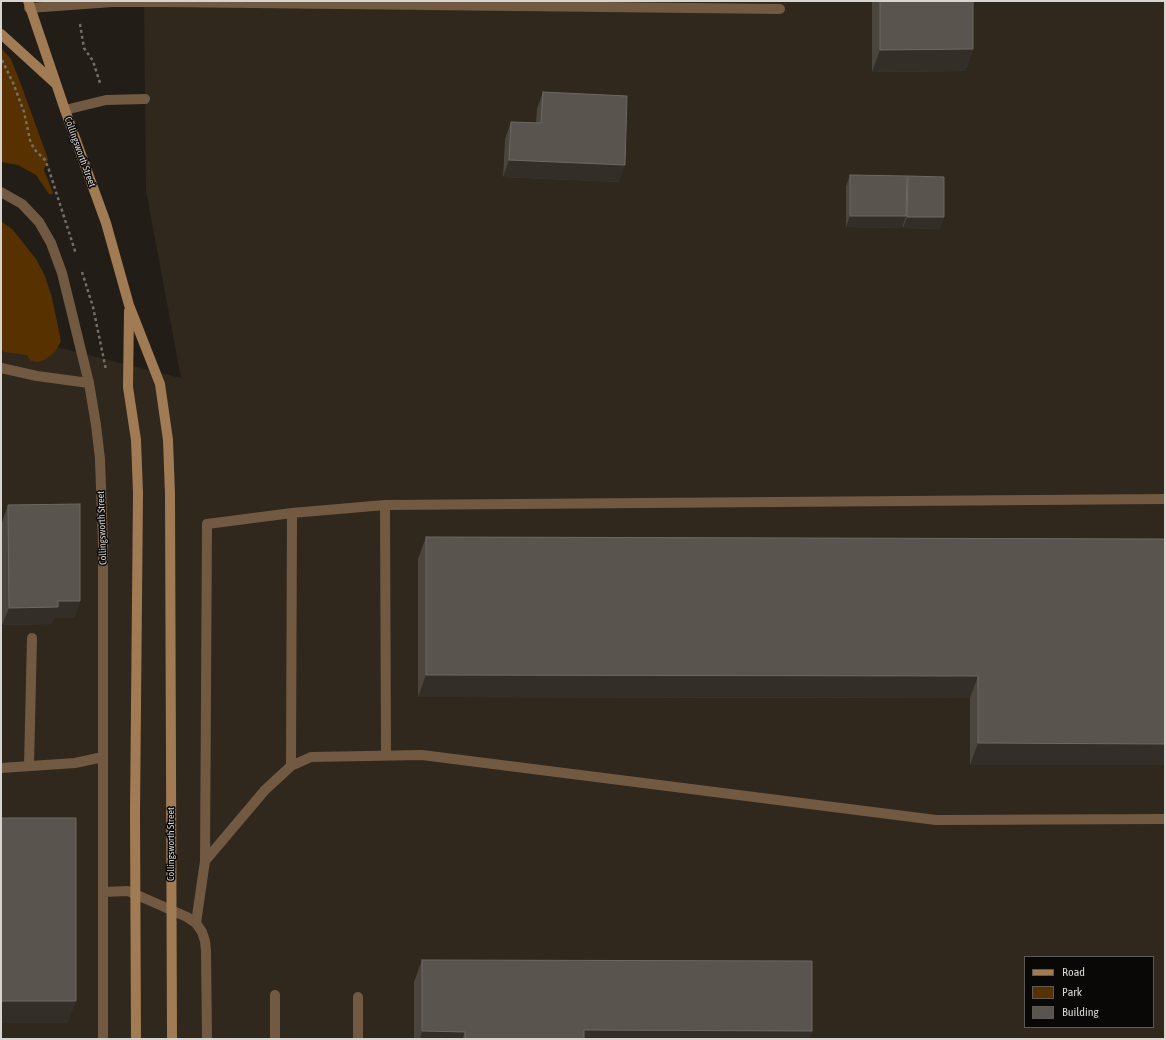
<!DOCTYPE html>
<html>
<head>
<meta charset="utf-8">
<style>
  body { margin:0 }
  #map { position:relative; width:1166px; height:1040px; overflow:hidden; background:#231d17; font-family:"Asap Condensed",sans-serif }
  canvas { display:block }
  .frame { position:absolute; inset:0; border:2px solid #d8d4d0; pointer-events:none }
  .legend { position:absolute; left:1024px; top:956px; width:130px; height:72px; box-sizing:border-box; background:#0a0806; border:1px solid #5c5a57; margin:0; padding:5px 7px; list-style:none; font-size:12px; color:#d8d4d0 }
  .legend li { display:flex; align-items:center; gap:8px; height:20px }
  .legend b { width:20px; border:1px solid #5c5a57 }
</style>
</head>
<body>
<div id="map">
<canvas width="1166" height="1040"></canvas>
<div class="frame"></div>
<ul class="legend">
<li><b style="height:5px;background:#a17b54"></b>Road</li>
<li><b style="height:11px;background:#573200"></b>Park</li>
<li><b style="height:11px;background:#5a544e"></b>Building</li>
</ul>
</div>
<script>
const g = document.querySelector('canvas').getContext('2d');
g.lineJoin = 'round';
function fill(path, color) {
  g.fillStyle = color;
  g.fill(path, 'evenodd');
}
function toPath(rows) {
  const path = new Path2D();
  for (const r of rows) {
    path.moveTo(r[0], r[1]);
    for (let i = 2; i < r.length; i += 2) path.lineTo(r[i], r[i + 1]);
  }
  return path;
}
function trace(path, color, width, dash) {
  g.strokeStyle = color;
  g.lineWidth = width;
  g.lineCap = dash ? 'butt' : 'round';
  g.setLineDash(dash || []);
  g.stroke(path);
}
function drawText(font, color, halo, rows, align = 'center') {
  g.font = font + ' "Asap Condensed",sans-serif';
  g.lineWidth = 3;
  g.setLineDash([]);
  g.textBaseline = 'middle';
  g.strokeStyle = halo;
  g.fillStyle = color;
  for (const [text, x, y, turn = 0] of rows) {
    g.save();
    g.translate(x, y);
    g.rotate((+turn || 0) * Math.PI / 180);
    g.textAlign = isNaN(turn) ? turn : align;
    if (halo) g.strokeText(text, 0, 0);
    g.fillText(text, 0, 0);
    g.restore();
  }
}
const built = toPath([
  [144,1,1165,1,1165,1039,1,1039,1,336,40,343,181,378,146,191],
  [1025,957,1153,957,1153,1027,1025,1027]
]);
const green = toPath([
  [1,48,11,59,23,90,48,159,44,170,53,193,52,194,49,194,36,175,18,165,1,162],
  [1,221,13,230,36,259,45,276,52,298,61,341,55,352,44,360,38,362,31,361,27,355,4,352,1,349]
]);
const path = toPath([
  [80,24,84,48,93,61,100,83],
  [2,60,14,85,24,112,30,140,34,149,45,160,48,167,76,254],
  [82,272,93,307,106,370]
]);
const lane = toPath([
  [29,8,112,2,163,2,780,9],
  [65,110,106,100,145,99],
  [1,368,37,376,89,383],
  [385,505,386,755],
  [29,766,32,638],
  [291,766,292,513],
  [1,768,75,763,103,757],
  [205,861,265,790,291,766,311,757,422,755,936,820,1165,819],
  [196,923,205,861,207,524,292,513,385,505,1165,499],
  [358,997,358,1039],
  [275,1039,275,995]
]);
const street = toPath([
  [1,192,22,204,39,222,51,243,62,273,89,383,96,425,100,459,103,544,103,1039],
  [103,892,128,891,187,917,196,923,202,932,205,941,206,951,207,1039]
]);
const secondary = toPath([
  [28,1,65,110,106,223,129,305,160,384,168,440,170,494,172,1039],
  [1,34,56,84],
  [129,311,128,387,136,440,138,493,135,813,136,1039]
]);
const wall = toPath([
  [872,1,973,1,973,49,965,71,872,72],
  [543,92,619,182,503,177,505,139,511,122,536,123,537,109],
  [850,175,907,180,908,176,944,217,939,229,903,228,903,225,902,228,846,227,846,186],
  [8,505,80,601,74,618,54,618,51,624,2,625,2,522],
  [426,537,1165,539,970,765,970,698,418,697,418,559],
  [422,960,812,1031,809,1039,414,1039,414,982]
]);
const shadedWall = toPath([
  [973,49,965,71,872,72,880,50],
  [509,160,625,165,619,182,503,177],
  [850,216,906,216,902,228,846,227],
  [907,217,944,217,939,229,903,228],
  [58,601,80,601,74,618,54,618,51,624,2,625,9,608],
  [426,675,978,676,970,698,418,697],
  [978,743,1165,744,1165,765,970,765],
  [1,1001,76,1001,68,1023,1,1023],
  [584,1030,812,1031,809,1039,581,1039],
  [422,1031,465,1032,462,1039,420,1039]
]);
const building = toPath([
  [880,1,973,1,973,49,880,50,880,1],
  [543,92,627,96,625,165,509,160,511,122,541,123,543,92],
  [850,175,907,176,906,216,850,216,850,175],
  [908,176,944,177,944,217,907,217,908,176],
  [80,504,80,601,58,601,58,607,9,608,8,505,80,504],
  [426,537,1165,539,1165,744,978,743,978,676,426,675,426,537],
  [1,818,76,818,76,1001,1,1001,1,818],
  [422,960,812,961,812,1031,584,1030,584,1039,465,1039,465,1032,422,1031,422,960]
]);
const streetNames = [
  ["Collingsworth Street",80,152,70],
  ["Collingsworth Street",102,528,-92],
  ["Collingsworth Street",171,844,-90]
];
fill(built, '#30271d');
fill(green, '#573200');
trace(path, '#736e69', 2.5, [3, 3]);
trace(lane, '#725a42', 10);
trace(street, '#725a42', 10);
trace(secondary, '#a17b54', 10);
fill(wall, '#4b453e');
fill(shadedWall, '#342e28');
fill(building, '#5a544e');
trace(building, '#6e6862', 1);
drawText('10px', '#d8d4d0', '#0a0806', streetNames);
</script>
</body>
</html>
